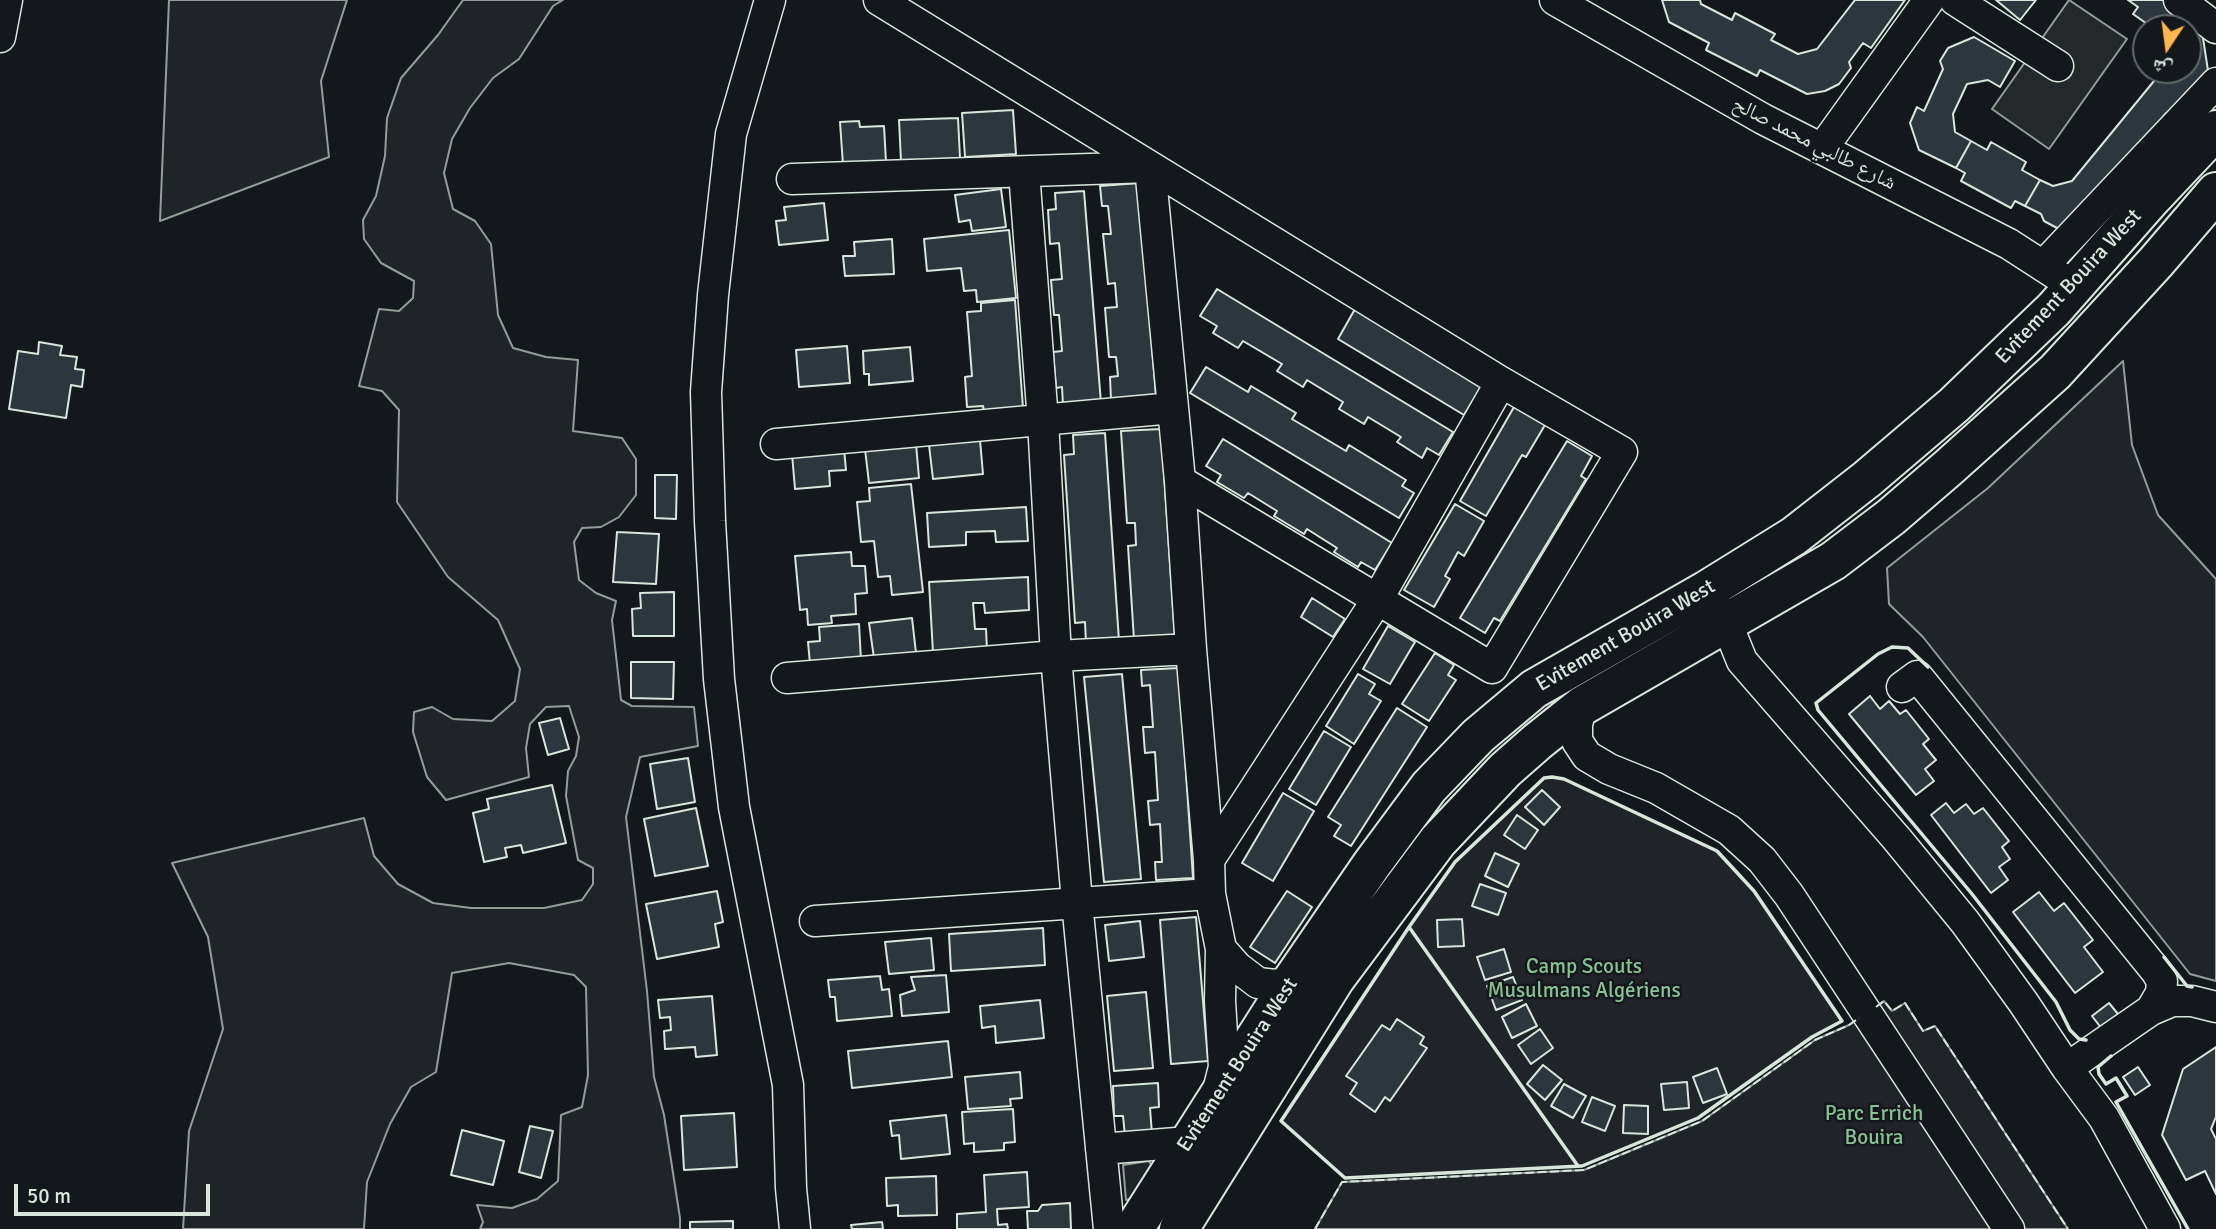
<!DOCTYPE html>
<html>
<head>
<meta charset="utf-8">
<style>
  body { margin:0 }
  #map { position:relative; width:2216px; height:1229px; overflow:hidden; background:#14181c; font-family:Signika,"Noto Naskh Arabic",sans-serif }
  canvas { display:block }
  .north { position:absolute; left:2132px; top:14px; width:70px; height:70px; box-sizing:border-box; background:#14181c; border:2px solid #626a69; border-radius:50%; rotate:193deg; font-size:19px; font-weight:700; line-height:28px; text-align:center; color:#d8e6dc }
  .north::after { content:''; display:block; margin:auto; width:24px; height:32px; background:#ffb74d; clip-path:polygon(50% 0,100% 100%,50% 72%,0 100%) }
  .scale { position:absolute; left:14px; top:1184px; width:196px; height:32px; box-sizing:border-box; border:4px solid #d8e6dc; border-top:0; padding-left:9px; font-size:21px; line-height:24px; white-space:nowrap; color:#d8e6dc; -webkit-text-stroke:5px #14181c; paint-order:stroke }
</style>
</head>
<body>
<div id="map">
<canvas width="2216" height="1229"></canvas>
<div class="north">ش</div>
<div class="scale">50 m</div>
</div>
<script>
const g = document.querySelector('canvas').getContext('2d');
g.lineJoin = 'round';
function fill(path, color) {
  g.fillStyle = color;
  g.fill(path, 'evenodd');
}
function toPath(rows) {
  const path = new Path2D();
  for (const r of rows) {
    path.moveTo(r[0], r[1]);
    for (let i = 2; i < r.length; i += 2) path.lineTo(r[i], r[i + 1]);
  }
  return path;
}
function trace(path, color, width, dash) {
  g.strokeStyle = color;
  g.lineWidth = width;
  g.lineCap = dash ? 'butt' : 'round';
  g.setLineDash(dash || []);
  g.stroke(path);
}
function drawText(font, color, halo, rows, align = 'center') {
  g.font = font + ' Signika,"Noto Naskh Arabic",sans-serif';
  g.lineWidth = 5;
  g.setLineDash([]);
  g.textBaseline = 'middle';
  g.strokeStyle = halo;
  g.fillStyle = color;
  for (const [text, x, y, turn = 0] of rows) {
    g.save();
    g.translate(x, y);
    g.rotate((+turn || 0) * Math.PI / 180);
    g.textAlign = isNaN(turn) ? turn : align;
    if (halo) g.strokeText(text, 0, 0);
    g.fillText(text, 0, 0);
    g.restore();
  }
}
const green = toPath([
  [169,0,347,0,321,81,329,157,160,221,169,0],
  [463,0,563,0,553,6,519,59,493,78,470,108,452,139,444,173,453,209,475,221,491,244,498,315,513,348,546,357,578,360,573,431,622,438,636,459,636,495,619,517,601,527,582,528,574,542,579,580,596,593,616,601,612,620,621,700,632,706,694,707,698,746,640,757,626,817,647,991,654,1077,664,1115,680,1218,680,1229,480,1229,483,1222,477,1205,512,1208,537,1199,558,1181,561,1115,582,1107,588,1075,586,987,574,975,509,963,452,973,436,1072,411,1087,390,1124,367,1182,364,1229,183,1229,189,1131,223,1029,208,937,172,863,364,818,374,856,398,884,433,903,471,908,544,908,582,900,593,884,593,868,578,860,566,796,568,771,576,756,579,737,569,706,546,707,530,724,526,748,529,777,446,800,427,777,413,732,414,712,432,707,453,719,492,721,515,701,520,669,498,620,448,577,397,502,399,410,382,391,359,386,379,309,399,311,413,298,414,281,381,263,364,239,363,220,376,196,385,156,387,118,401,78,438,35,463,0],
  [2123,361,2132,445,2158,515,2216,579,2216,981,2190,974,1923,637,1889,604,1887,568,1988,488,2123,361],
  [1552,777,1564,779,1717,851,1754,891,1842,1021,1812,1037,1698,1118,1582,1166,1345,1178,1281,1121,1409,927,1455,862,1544,778,1552,777],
  [1884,1001,1892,1011,1905,1003,1923,1031,1935,1026,2068,1229,1315,1229,1342,1182,1584,1170,1702,1121,1815,1040,1849,1025,1884,1001],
  [1149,1161,1151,1165,1130,1199,1126,1200,1123,1165,1149,1161]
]);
const parking = toPath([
  [2069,0,2127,39,2049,149,1992,109,2069,0]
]);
const building = toPath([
  [1662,0,1700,0,1701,4,1732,20,1735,13,1775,34,1771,40,1798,54,1817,49,1855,0,1905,0,1871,48,1863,43,1849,62,1851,68,1839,84,1825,91,1807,94,1760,70,1757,76,1706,50,1709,43,1669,22,1662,0],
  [1996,0,2036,0,2020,20,1996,0],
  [2128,0,2182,0,2199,12,2209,77,2173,119,2166,113,2150,133,2090,218,2057,228,2044,221,2041,214,2025,206,2040,180,2053,186,2072,181,2163,70,2188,70,2188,28,2153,28,2133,14,2138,7,2128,0],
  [1974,37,2015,61,2000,87,1988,80,1967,84,1953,114,1955,132,1971,141,1956,168,1919,150,1910,123,1917,107,1924,111,1943,69,1940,61,1948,48,1974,37],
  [1013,110,1016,154,965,157,962,113,1013,110],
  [958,118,960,158,901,161,899,120,958,118],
  [859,121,860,127,884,126,886,162,843,165,840,122,859,121],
  [1971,141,1987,150,1991,142,2026,162,2022,170,2040,180,2025,206,2015,201,2011,208,1961,181,1965,173,1956,168,1971,141],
  [1139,183,1156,397,1111,400,1110,377,1118,376,1116,357,1109,357,1105,308,1117,307,1115,283,1108,284,1103,234,1111,234,1108,206,1102,206,1100,186,1139,183],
  [1001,189,1006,227,972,231,970,220,959,222,955,195,1001,189],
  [1084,191,1101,403,1063,406,1062,387,1056,388,1053,352,1062,351,1059,315,1054,315,1051,280,1062,279,1059,243,1050,244,1048,210,1056,209,1055,193,1084,191],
  [824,203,828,240,779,245,776,221,786,220,784,207,824,203],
  [1009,230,1016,298,977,302,976,290,964,291,961,268,927,271,924,239,1009,230],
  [892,239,894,274,845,276,843,256,855,256,854,242,892,239],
  [1217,289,1453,432,1439,455,1427,448,1422,458,1397,442,1401,437,1368,417,1364,424,1339,409,1343,402,1307,380,1303,387,1277,371,1282,364,1243,341,1238,348,1213,333,1217,326,1200,316,1217,289],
  [1015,300,1023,408,984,411,983,406,967,407,965,377,972,376,967,312,981,311,981,303,1015,300],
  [1355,309,1482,386,1464,415,1338,339,1355,309],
  [39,342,62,346,60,355,77,357,75,369,84,370,82,387,71,385,66,418,9,409,18,351,38,354,39,342],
  [847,346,850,383,799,387,796,350,847,346],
  [910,347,913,381,869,385,869,374,864,374,863,351,910,347],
  [1206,367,1248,392,1251,386,1296,413,1292,419,1346,451,1349,445,1406,480,1402,486,1414,493,1399,518,1190,393,1206,367],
  [1514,407,1545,425,1526,457,1522,455,1486,516,1460,501,1514,407],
  [1161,429,1175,638,1134,640,1128,546,1136,545,1135,523,1127,523,1121,431,1161,429],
  [1105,433,1119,641,1086,643,1085,622,1075,623,1064,455,1074,454,1073,435,1105,433],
  [1223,439,1392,543,1375,570,1361,562,1358,567,1334,552,1337,548,1307,529,1304,534,1274,516,1277,511,1248,493,1244,498,1217,482,1221,475,1206,466,1223,439],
  [980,440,983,474,933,479,929,445,980,440],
  [1567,441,1592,456,1581,476,1586,479,1500,621,1494,618,1485,633,1460,618,1567,441],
  [916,444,919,478,869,483,865,449,916,444],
  [844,449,846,470,829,471,830,486,795,489,792,454,844,449],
  [655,475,677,475,676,519,655,518,655,475],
  [911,484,923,592,892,595,890,576,878,577,874,541,861,542,857,502,870,501,869,488,911,484],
  [1455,504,1484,521,1464,556,1458,552,1445,576,1450,579,1434,607,1404,590,1455,504],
  [1026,507,1028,541,996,542,995,531,966,532,966,545,929,547,927,513,1026,507],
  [617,532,659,534,656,584,613,582,617,532],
  [851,552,852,566,865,566,867,593,855,594,856,614,831,616,832,623,808,625,807,609,800,610,795,556,851,552],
  [1028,577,1029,610,985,613,984,603,973,603,975,629,986,629,987,650,933,653,929,582,1028,577],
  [674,592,674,636,633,636,632,609,641,608,640,593,674,592],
  [1312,598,1345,619,1333,637,1301,617,1312,598],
  [912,618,916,653,874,658,869,623,912,618],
  [859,624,861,661,810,664,808,642,820,641,819,627,859,624],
  [1388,626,1415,642,1390,684,1363,669,1388,626],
  [1435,653,1454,665,1448,675,1456,680,1429,721,1402,704,1435,653],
  [631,662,674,662,673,699,631,698,631,662],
  [1179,668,1193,878,1156,880,1155,862,1162,862,1160,824,1150,825,1148,801,1158,800,1155,752,1145,753,1143,727,1153,727,1150,685,1142,686,1141,670,1179,668],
  [1122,674,1141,879,1104,882,1084,677,1122,674],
  [1358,674,1375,684,1369,694,1381,701,1354,744,1326,726,1358,674],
  [1870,696,1880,709,1889,701,1900,714,1906,710,1929,739,1923,744,1936,760,1925,769,1934,781,1916,795,1849,714,1870,696],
  [1397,708,1427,727,1351,846,1334,836,1341,825,1328,817,1397,708],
  [560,718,569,749,548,755,539,723,560,718],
  [1324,731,1351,747,1316,805,1289,789,1324,731],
  [688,758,695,802,657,809,650,764,688,758],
  [552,785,566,843,523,853,521,845,505,848,507,857,484,862,473,813,489,809,487,799,552,785],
  [1542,790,1560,807,1544,825,1525,807,1542,790],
  [1283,793,1314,811,1273,881,1242,863,1283,793],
  [1946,803,1954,813,1966,804,1974,814,1983,808,2009,841,2002,847,2010,859,1999,867,2008,880,1991,893,1931,815,1946,803],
  [696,808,708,866,655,876,644,819,696,808],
  [1517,815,1538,830,1525,849,1504,835,1517,815],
  [1495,853,1519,864,1508,887,1485,876,1495,853],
  [1480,884,1506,893,1498,915,1472,906,1480,884],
  [717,891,723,922,715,924,719,947,657,959,646,904,717,891],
  [1287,891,1312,907,1275,963,1250,947,1287,891],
  [2039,892,2054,911,2064,903,2093,940,2084,947,2103,972,2075,993,2013,912,2039,892],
  [1196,917,1208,1061,1171,1064,1160,920,1196,917],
  [1462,919,1464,946,1438,947,1437,920,1462,919],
  [1140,921,1144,957,1109,961,1105,925,1140,921],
  [1043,928,1045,965,951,971,949,934,1043,928],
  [931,938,934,970,889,974,885,942,931,938],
  [1504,949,1511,972,1485,980,1477,957,1504,949],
  [946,975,949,1012,902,1016,900,995,915,990,911,977,946,975],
  [880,976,882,990,889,989,892,1016,837,1021,835,997,830,997,828,980,880,976],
  [1513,977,1522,1000,1496,1010,1487,986,1513,977],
  [1146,992,1153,1068,1114,1071,1107,996,1146,992],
  [712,996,717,1055,696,1057,695,1047,665,1049,664,1031,671,1030,670,1017,660,1018,658,1000,712,996],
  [1040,1000,1044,1038,996,1043,995,1026,982,1028,980,1006,1040,1000],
  [2109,1003,2122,1019,2105,1033,2092,1016,2109,1003],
  [1526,1004,1537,1026,1512,1038,1502,1017,1526,1004],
  [1397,1019,1424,1037,1420,1044,1427,1048,1390,1101,1385,1097,1375,1112,1350,1094,1357,1083,1346,1076,1382,1025,1390,1030,1397,1019],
  [1540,1029,1553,1048,1531,1064,1518,1045,1540,1029],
  [948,1041,952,1077,852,1088,848,1051,948,1041],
  [2216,1047,2216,1117,2211,1129,2216,1139,2216,1194,2205,1171,2186,1180,2162,1135,2183,1069,2216,1047],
  [1543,1065,1562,1080,1545,1100,1527,1084,1543,1065],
  [2138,1067,2150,1085,2135,1095,2123,1077,2138,1067],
  [1717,1068,1727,1094,1703,1103,1693,1077,1717,1068],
  [1020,1072,1022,1098,1010,1099,1011,1106,968,1109,965,1077,1020,1072],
  [1687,1082,1689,1108,1664,1110,1661,1084,1687,1082],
  [1158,1083,1159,1107,1150,1108,1152,1134,1125,1136,1123,1116,1114,1116,1113,1086,1158,1083],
  [1564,1084,1586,1096,1573,1118,1551,1106,1564,1084],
  [1592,1097,1615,1106,1605,1131,1582,1122,1592,1097],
  [1624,1105,1648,1106,1648,1134,1623,1133,1624,1105],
  [1013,1109,1015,1142,1004,1143,1004,1150,974,1152,974,1143,964,1144,962,1112,1013,1109],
  [734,1113,737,1167,684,1170,681,1116,734,1113],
  [946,1115,950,1154,901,1159,899,1135,892,1136,890,1121,946,1115],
  [530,1126,553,1131,541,1178,519,1172,530,1126],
  [462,1130,504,1141,493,1185,451,1175,462,1130],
  [1027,1172,1029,1207,997,1209,998,1225,1007,1224,1008,1229,957,1229,957,1214,986,1212,984,1175,1027,1172],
  [936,1176,937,1215,898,1216,898,1205,887,1206,886,1178,936,1176],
  [1070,1203,1071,1229,1028,1229,1027,1211,1038,1211,1042,1205,1070,1203],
  [733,1221,733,1229,690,1229,690,1222,733,1221],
  [882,1222,883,1229,852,1229,851,1225,882,1222]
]);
const minor = toPath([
  [770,0,731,134,713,295,706,392,710,521,719,679,734,807,788,1085,791,1188,795,1229],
  [879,0,1501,382,1622,452,1492,668,1180,481],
  [1555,0,1763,119,2009,244,2074,286],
  [1955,0,2058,66],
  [2179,0,2216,28],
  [0,37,7,0],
  [1822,149,1929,0],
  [1024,172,1043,421,1056,656,1077,902,1109,1229],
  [792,179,1150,167,1180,481,1191,649,1209,860,1210,894,815,921],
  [2043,266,2216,83],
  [776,444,1173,408],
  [1715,605,1727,624,1742,661,1897,839,1965,922,2023,1002,2067,1068,2104,1118,2165,1229],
  [787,678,1056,656,1191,649],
  [1902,687,1917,676,2156,971,2162,981,2161,993,2151,1010],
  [1582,706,1577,724,1577,741,1587,756,1609,769,1656,788,1729,830,1762,860,1789,895,2009,1229],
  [1209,860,1377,600,1501,382],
  [1210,894,1221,949,1237,967,1258,983,1275,985,1291,982],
  [2067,1068,2151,1010,2172,1001,2192,1001,2216,1007],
  [1218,1091,1224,1067,1220,1001,1221,949],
  [1101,1149,1189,1142]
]);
const highway = toPath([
  [1134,1229,1291,982,1372,864,1429,787,1478,736,1534,689,1707,590,1794,536,1867,479,1954,405,2054,309,2150,200,2216,130],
  [1179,1229,1335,979,1438,841,1505,770,1538,741,1582,706,1833,561,1891,517,1948,468,2055,372,2156,262,2216,192]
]);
const fence = toPath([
  [1876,1007,1884,1001,1892,1011,1905,1003,1923,1031,1935,1026,2068,1229],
  [1315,1229,1342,1182,1584,1170,1702,1121,1815,1040,1849,1025,1859,1018]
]);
const wall = toPath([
  [1928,667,1908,648,1892,647,1878,654,1816,703,1818,710,1972,894,2056,1002,2070,1030,2079,1039,2086,1040],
  [1552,777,1564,779,1717,851,1754,891,1842,1021,1812,1037,1698,1118,1582,1166,1345,1178,1281,1121,1409,927,1455,862,1544,778,1552,777],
  [1409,927,1578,1166],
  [2164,957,2187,986,2192,987],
  [2111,1056,2098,1067,2099,1074,2106,1084,2116,1078,2127,1096,2116,1102,2188,1229]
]);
const streetNames = [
  ["شارع طالبي محمد صالح",1814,144,27],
  ["Evitement Bouira West",2069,287,-47],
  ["Evitement Bouira West",1626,636,-30],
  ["Evitement Bouira West",1238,1065,-57]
];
const parkNames = [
  ["Camp Scouts",1584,967],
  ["Musulmans Algériens",1584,991],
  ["Parc Errich",1874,1114],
  ["Bouira",1874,1138]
];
fill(green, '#202428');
trace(green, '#939e99', 2);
fill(parking, '#24282b');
trace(parking, '#939e99', 2);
fill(building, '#2c363c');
trace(building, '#d8e6dc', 2);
trace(minor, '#d8e6dc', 33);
trace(highway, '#d8e6dc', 42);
trace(minor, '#14181c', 30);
trace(highway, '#14181c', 38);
trace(fence, '#d8e6dc', 2, [9, 3.5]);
trace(wall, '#d8e6dc', 3.5);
drawText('21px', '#d8e6dc', '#14181c', streetNames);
drawText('21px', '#8ac095', '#14181c', parkNames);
</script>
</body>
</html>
